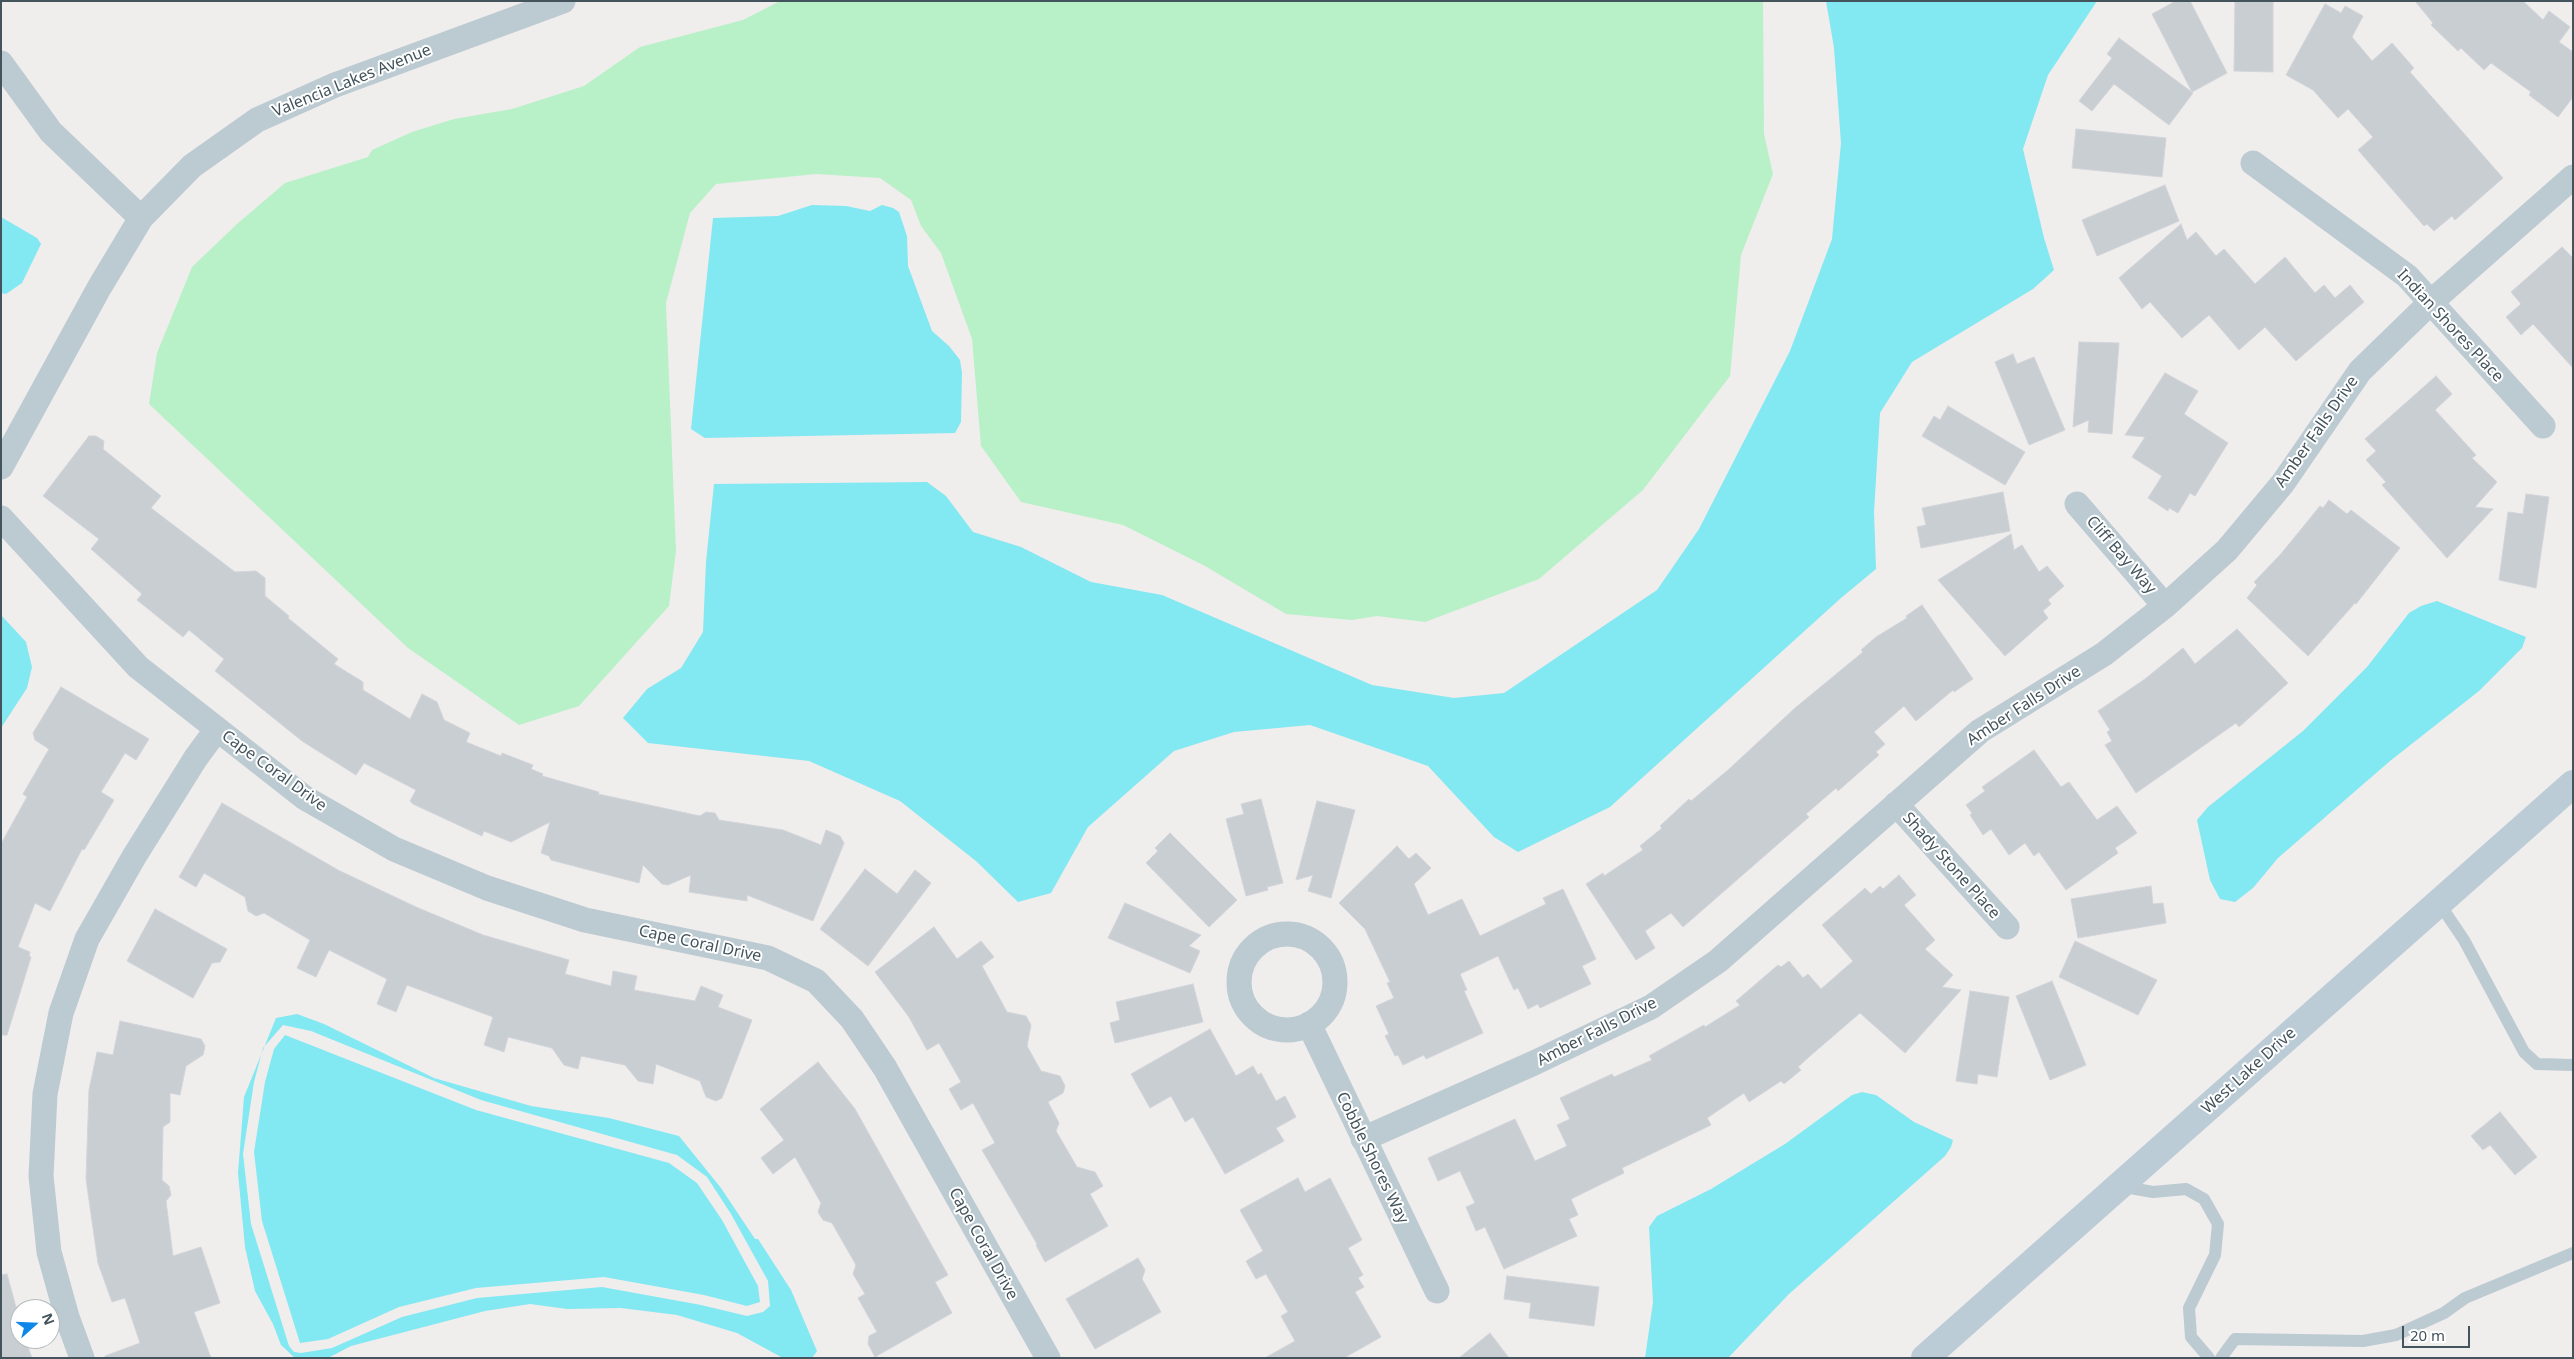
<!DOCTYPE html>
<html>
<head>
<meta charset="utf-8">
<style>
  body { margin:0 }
  #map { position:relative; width:2574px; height:1359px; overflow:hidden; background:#f0eded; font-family:"Noto Sans",sans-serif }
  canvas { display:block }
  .frame { position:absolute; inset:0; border:2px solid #44545c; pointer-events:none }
  .north { position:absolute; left:10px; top:1299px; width:50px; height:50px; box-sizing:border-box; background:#fff; border:1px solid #b4bbbe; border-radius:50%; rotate:70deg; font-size:14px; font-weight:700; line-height:20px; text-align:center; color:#44545c }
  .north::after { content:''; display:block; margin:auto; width:18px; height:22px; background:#0d88ea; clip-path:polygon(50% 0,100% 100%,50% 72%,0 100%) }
  .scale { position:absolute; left:2402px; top:1326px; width:68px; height:22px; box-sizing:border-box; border:2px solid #44545c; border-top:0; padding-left:6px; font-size:15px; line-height:18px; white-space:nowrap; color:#44545c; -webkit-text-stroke:4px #fff; paint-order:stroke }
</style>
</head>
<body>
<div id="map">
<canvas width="2574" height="1359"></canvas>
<div class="frame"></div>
<div class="north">N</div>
<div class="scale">20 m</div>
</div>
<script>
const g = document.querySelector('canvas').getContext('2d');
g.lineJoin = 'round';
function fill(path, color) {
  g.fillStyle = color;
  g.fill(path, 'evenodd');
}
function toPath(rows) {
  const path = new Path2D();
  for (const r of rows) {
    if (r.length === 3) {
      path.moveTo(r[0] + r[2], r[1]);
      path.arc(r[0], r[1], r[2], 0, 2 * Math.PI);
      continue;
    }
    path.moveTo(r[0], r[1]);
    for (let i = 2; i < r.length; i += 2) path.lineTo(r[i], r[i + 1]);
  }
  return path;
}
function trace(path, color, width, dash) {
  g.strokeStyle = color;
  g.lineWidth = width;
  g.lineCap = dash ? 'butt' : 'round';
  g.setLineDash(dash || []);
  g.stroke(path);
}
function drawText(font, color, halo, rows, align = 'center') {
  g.font = font + ' "Noto Sans",sans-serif';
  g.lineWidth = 4;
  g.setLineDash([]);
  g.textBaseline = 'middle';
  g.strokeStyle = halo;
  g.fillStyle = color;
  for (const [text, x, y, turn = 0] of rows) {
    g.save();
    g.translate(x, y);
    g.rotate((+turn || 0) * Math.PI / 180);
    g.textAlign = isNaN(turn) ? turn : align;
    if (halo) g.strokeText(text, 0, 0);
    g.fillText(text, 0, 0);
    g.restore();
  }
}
const green = toPath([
  [780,1,1763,1,1764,134,1773,174,1741,255,1730,376,1643,490,1539,579,1425,622,1377,616,1352,620,1286,614,1205,566,1123,525,1021,502,981,446,972,339,941,253,921,226,911,200,880,178,816,174,716,184,690,213,666,303,676,551,669,606,579,706,519,725,408,648,149,404,157,353,192,267,237,224,285,183,368,157,372,150,412,132,454,119,512,109,584,86,640,47,743,20]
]);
const water = toPath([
  [1826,1,2097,1,2048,75,2023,149,2044,238,2054,270,2033,289,1912,362,1880,413,1874,512,1876,569,1841,598,1610,807,1518,852,1494,837,1428,766,1310,725,1234,732,1174,751,1088,827,1051,893,1018,902,976,861,900,801,809,761,648,743,623,718,647,689,681,668,703,632,706,562,714,484,927,482,946,496,973,532,1021,547,1091,582,1162,595,1372,685,1454,698,1504,693,1657,590,1699,529,1790,351,1832,239,1841,143,1834,48],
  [812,205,846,206,870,211,882,205,893,208,899,212,907,236,908,266,932,331,949,346,960,360,962,373,961,422,955,433,705,438,691,429,713,218,778,216],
  [1,217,37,238,41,244,22,283,6,294,1,293],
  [2437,601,2526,637,2522,648,2479,691,2390,761,2278,858,2253,888,2235,902,2220,899,2210,880,2197,820,2208,807,2303,731,2367,667,2409,613,2421,606],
  [1,615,26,642,32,667,27,688,1,728],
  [297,1014,324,1024,434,1078,531,1106,609,1118,679,1136,721,1188,755,1239,758,1239,791,1290,817,1351,812,1358,783,1358,737,1333,677,1315,621,1308,567,1309,530,1304,485,1311,351,1346,328,1358,295,1358,281,1345,273,1324,255,1291,245,1247,238,1173,244,1097,276,1018],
  [283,1025,311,1031,481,1100,677,1155,707,1177,731,1214,768,1281,770,1306,763,1312,747,1316,701,1305,602,1287,477,1298,402,1317,332,1348,301,1353,294,1352,289,1346,251,1224,243,1154,254,1082,263,1048],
  [285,1035,476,1110,669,1163,697,1183,722,1220,758,1286,760,1302,747,1306,704,1295,604,1277,476,1288,399,1307,328,1339,300,1343,262,1221,254,1152,265,1082,274,1049],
  [1862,1092,1876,1095,1914,1122,1953,1140,1951,1147,1945,1156,1789,1294,1728,1358,1645,1358,1653,1302,1649,1227,1657,1216,1711,1189,1785,1144,1852,1095]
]);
const building = toPath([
  [2176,1,2190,1,2227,73,2192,92,2152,14,2176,1],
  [2235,1,2273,1,2273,72,2234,71,2235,1],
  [2415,1,2523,1,2543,20,2549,11,2570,27,2559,42,2573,52,2573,97,2558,117,2529,95,2531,92,2491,63,2484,70,2461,48,2458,51,2431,25,2433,23,2415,1],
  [2325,4,2341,13,2345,6,2363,16,2352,37,2372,61,2392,43,2414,68,2410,72,2503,178,2455,220,2452,216,2434,231,2427,224,2424,226,2358,150,2373,137,2348,109,2338,118,2313,90,2286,75,2325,4],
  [2119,38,2193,93,2169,125,2114,84,2092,111,2079,101,2112,58,2107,54,2119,38],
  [2076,129,2166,138,2162,177,2072,168,2076,129],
  [2165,185,2179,221,2097,256,2082,220,2165,185],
  [2181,224,2187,240,2196,232,2216,256,2224,249,2255,284,2285,257,2315,293,2324,285,2335,298,2350,285,2364,302,2296,361,2265,327,2239,350,2209,315,2182,338,2150,302,2142,309,2119,278,2181,224],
  [2562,247,2573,258,2573,368,2533,324,2521,335,2506,317,2521,304,2511,292,2562,247],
  [2079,342,2119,343,2112,434,2088,432,2089,420,2073,427,2079,342],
  [2013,354,2017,364,2034,357,2065,430,2029,445,1995,362,2013,354],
  [2165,373,2198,391,2184,414,2228,443,2195,496,2190,493,2178,513,2169,508,2168,511,2148,498,2162,476,2132,457,2145,437,2125,435,2165,373],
  [2436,376,2452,394,2435,410,2476,455,2472,458,2497,482,2475,507,2493,509,2447,558,2382,485,2386,482,2366,460,2376,451,2365,439,2436,376],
  [1948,406,2025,452,2005,485,1922,436,1934,416,1940,420,1948,406],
  [89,436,96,436,104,441,103,449,161,496,151,508,235,572,256,571,265,578,265,596,289,616,288,618,338,659,334,664,363,682,363,690,410,719,422,694,437,702,444,720,470,733,466,742,501,756,502,753,533,765,531,769,543,774,542,776,599,792,598,794,700,816,706,812,715,813,719,820,783,830,821,845,826,830,840,836,844,843,813,921,747,895,747,901,689,892,691,875,668,885,662,884,643,865,639,883,551,860,549,856,541,853,550,822,511,842,484,831,482,836,413,804,410,801,416,790,364,763,356,775,302,741,215,671,224,659,189,630,183,637,137,600,142,594,91,549,99,539,43,496,89,436],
  [2003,492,2010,531,1921,548,1917,527,1926,525,1922,508,2003,492],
  [2526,494,2549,497,2536,588,2499,580,2508,512,2523,514,2526,494],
  [2329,500,2347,514,2351,510,2400,548,2356,604,2355,603,2308,656,2247,598,2257,585,2254,582,2280,555,2320,506,2323,508,2329,500],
  [2011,534,2014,550,2022,545,2039,572,2047,566,2064,586,2048,600,2051,604,2043,611,2048,618,2005,656,1938,580,2011,534],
  [1922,605,1973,679,1954,692,1953,690,1916,721,1904,706,1874,732,1885,744,1876,752,1879,755,1838,791,1836,788,1806,814,1809,817,1683,927,1671,913,1645,931,1655,948,1636,960,1586,884,1603,873,1604,876,1643,850,1640,846,1662,828,1660,826,1689,799,1691,801,1728,770,1795,708,1863,652,1861,650,1876,637,1907,618,1906,616,1922,605],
  [2237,629,2288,683,2239,727,2236,723,2136,793,2105,745,2112,741,2107,732,2110,730,2098,711,2145,679,2183,648,2195,664,2237,629],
  [61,687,149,739,136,760,125,753,101,792,114,800,84,850,82,849,50,911,35,903,18,947,30,952,29,956,31,957,7,1035,1,1035,1,844,27,797,23,794,49,749,35,740,33,733,61,687],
  [2034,750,2061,787,2069,782,2097,820,2117,806,2137,833,2115,848,2118,853,2066,890,2039,852,2034,856,2025,843,2009,855,1991,829,1983,835,1970,815,1972,813,1966,805,1985,791,1982,787,2034,750],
  [1261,799,1283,883,1267,887,1268,890,1246,896,1226,819,1244,814,1241,804,1261,799],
  [1317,801,1355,810,1331,898,1308,891,1313,875,1296,880,1317,801],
  [222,803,338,870,416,907,483,935,569,960,565,974,611,986,613,971,637,976,634,990,695,1001,701,986,723,995,718,1007,752,1020,722,1098,716,1101,706,1097,700,1081,656,1064,653,1084,638,1081,625,1065,581,1056,578,1069,564,1065,552,1048,508,1037,504,1052,484,1045,493,1017,407,985,396,1012,377,1004,387,979,329,950,316,977,297,968,310,940,264,913,256,916,248,911,245,897,204,873,196,887,179,877,222,803],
  [1170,833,1237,900,1209,927,1146,863,1158,851,1155,848,1170,833],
  [1397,846,1409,859,1416,853,1431,868,1414,884,1428,915,1462,899,1480,936,1546,904,1543,898,1563,889,1596,959,1582,966,1591,984,1540,1008,1538,1004,1528,1009,1518,988,1514,990,1498,956,1460,974,1467,990,1464,991,1483,1033,1426,1059,1424,1055,1403,1065,1398,1055,1395,1056,1385,1036,1389,1034,1376,1006,1394,998,1387,983,1390,982,1365,929,1339,903,1397,846],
  [865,869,897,894,915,870,931,883,868,966,820,929,865,869],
  [1899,875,1916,895,1904,905,1935,940,1925,949,1953,975,1942,987,1961,990,1905,1053,1860,1013,1810,1056,1798,1067,1801,1070,1784,1084,1781,1081,1749,1102,1744,1093,1707,1118,1711,1125,1622,1168,1624,1173,1571,1199,1578,1215,1569,1219,1577,1236,1504,1269,1485,1227,1476,1231,1466,1207,1475,1203,1460,1171,1438,1181,1428,1158,1515,1119,1535,1161,1567,1146,1557,1125,1570,1119,1560,1098,1612,1074,1614,1077,1652,1060,1649,1056,1704,1025,1705,1027,1740,1005,1736,1001,1778,965,1781,967,1789,961,1803,978,1808,974,1821,989,1853,961,1822,925,1865,888,1871,894,1880,886,1883,889,1899,875],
  [2151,886,2153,904,2163,903,2166,923,2078,938,2071,899,2151,886],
  [1125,903,1201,935,1189,946,1200,951,1190,973,1108,938,1125,903],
  [155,909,227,949,220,962,212,963,193,998,127,961,155,909],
  [934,927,957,959,981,941,994,957,982,966,1007,1012,1026,1016,1031,1025,1027,1046,1041,1071,1060,1076,1065,1086,1063,1093,1048,1102,1059,1123,1056,1131,1077,1167,1095,1172,1103,1186,1090,1194,1108,1226,1045,1262,1036,1245,1037,1244,982,1150,995,1143,973,1103,961,1110,949,1089,961,1082,939,1043,927,1050,909,1017,875,972,934,927],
  [2075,941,2157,980,2138,1015,2059,977,2075,941],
  [2052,981,2086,1065,2050,1080,2016,996,2052,981],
  [1193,984,1203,1022,1115,1043,1110,1023,1120,1020,1116,1002,1193,984],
  [1970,991,2009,997,1997,1077,1978,1074,1977,1084,1956,1081,1970,991],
  [120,1021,201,1039,205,1046,203,1055,186,1066,180,1095,170,1093,170,1122,163,1127,162,1180,169,1186,171,1195,166,1201,173,1256,201,1247,220,1303,194,1312,211,1358,105,1358,105,1356,140,1343,125,1298,112,1302,98,1263,86,1179,89,1090,97,1052,113,1055,120,1021],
  [1210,1029,1236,1076,1253,1066,1258,1075,1261,1073,1276,1101,1285,1096,1296,1117,1276,1128,1284,1141,1225,1174,1193,1117,1185,1122,1171,1096,1150,1108,1131,1074,1210,1029],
  [818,1062,855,1109,948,1275,935,1282,952,1313,875,1357,868,1344,869,1336,877,1332,858,1298,865,1294,853,1274,856,1265,832,1223,823,1220,818,1212,821,1203,795,1157,773,1174,761,1158,784,1140,760,1109,818,1062],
  [2500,1112,2537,1157,2515,1175,2490,1145,2483,1150,2471,1136,2500,1112],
  [1298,1178,1305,1192,1330,1178,1362,1240,1348,1248,1363,1275,1358,1278,1364,1287,1355,1292,1381,1337,1344,1358,1265,1358,1295,1341,1281,1316,1288,1312,1266,1274,1256,1279,1246,1261,1263,1251,1240,1210,1298,1178],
  [1138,1258,1145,1270,1142,1279,1161,1312,1095,1349,1066,1299,1138,1258],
  [7,1274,20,1322,20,1339,25,1339,32,1358,1,1358,1,1275,7,1274],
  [1507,1276,1599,1287,1594,1326,1529,1318,1531,1303,1504,1299,1507,1276],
  [1490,1333,1509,1358,1459,1358,1490,1333]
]);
const lane = toPath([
  [2439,903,2464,940,2524,1052,2537,1064,2573,1065],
  [2119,1186,2153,1192,2186,1189,2204,1199,2218,1224,2215,1255,2189,1308,2191,1337,2209,1358],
  [2221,1358,2235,1339,2363,1341,2396,1335,2444,1313,2465,1298,2573,1253]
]);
const street = toPath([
  [1,63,51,132,141,218,192,166,257,120,335,85,563,1],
  [2253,163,2407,276,2543,426],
  [1,467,99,288,141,218],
  [2077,504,2165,606],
  [1,518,138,667,305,798,394,849,487,888,585,920,768,958,816,981,852,1019,885,1068,1048,1358],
  [1896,804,2007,927],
  [1287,982,48],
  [1309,1024,1437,1291],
  [1363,1139,1534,1063,1651,1007,1718,961,1980,731,2104,654,2165,606,2227,550,2283,483,2360,371,2431,302,2573,177],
  [82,1358,67,1317,49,1252,41,1176,45,1094,61,1013,87,939,135,855,195,759,217,729]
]);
const secondary = toPath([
  [1925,1358,2573,784]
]);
const streetNames = [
  ["Valencia Lakes Avenue",352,81,-22],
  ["Indian Shores Place",2450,326,47],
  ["Amber Falls Drive",2317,432,-55],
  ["Cliff Bay Way",2121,555,49],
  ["Amber Falls Drive",2024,706,-33],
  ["Cape Coral Drive",274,771,36],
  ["Shady Stone Place",1951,866,48],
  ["Cape Coral Drive",700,944,12],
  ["Amber Falls Drive",1597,1032,-27],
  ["West Lake Drive",2249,1071,-42],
  ["Cobble Shores Way",1372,1158,64],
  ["Cape Coral Drive",983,1244,61]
];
fill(green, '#b8f1c7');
fill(water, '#82e8f1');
fill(building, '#c9ced3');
trace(building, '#d1d4d9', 1);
trace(lane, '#bccad1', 12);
trace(street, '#bccad1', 25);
trace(secondary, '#bcccd6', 28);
drawText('16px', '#44545c', '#fff', streetNames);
</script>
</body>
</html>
